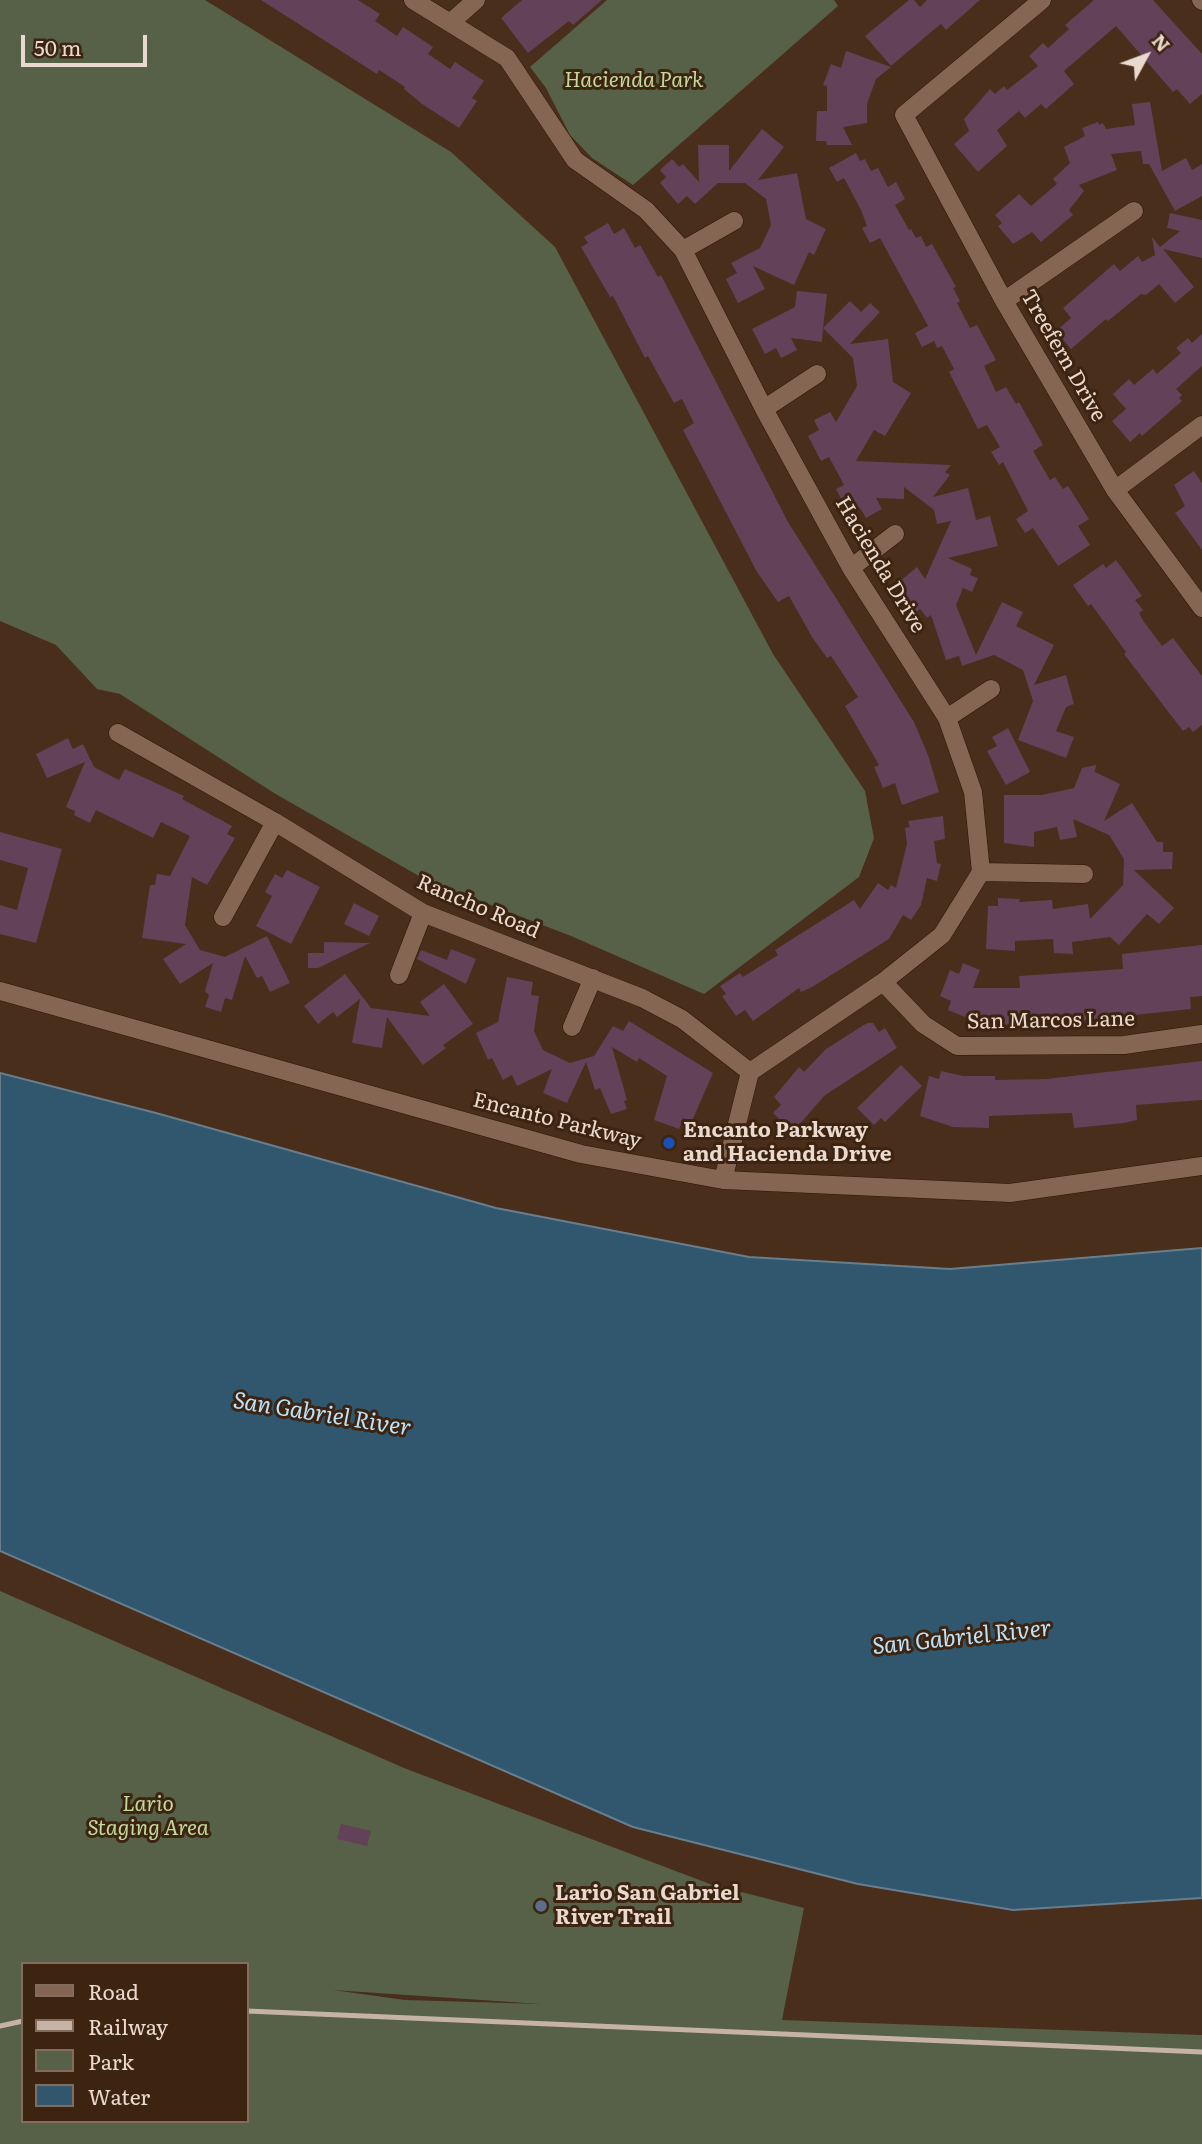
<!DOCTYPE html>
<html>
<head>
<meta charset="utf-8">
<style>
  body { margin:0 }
  #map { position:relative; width:1202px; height:2144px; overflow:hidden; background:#482e1b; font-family:Literata,serif }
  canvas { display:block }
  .legend { position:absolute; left:21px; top:1962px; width:228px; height:161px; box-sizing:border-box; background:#3d2411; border:2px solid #826c5d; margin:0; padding:9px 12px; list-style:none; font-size:21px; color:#ead9ce }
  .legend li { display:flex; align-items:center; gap:14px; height:35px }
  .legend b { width:35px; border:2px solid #826c5d }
  .north { position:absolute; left:1111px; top:21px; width:70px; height:70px; -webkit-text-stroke:5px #3d2411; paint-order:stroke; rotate:49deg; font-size:19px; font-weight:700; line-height:28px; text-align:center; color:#ead9ce }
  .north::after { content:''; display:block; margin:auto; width:24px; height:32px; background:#ead9ce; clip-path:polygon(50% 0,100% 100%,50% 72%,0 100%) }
  .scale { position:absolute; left:21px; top:35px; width:126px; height:32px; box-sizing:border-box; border:4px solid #ead9ce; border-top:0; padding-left:9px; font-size:21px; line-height:24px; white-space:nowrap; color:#ead9ce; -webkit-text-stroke:5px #3d2411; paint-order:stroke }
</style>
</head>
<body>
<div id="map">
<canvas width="1202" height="2144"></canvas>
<ul class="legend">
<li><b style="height:9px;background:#846652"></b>Road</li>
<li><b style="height:9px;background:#c6b3a6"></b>Railway</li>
<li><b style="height:19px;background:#576148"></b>Park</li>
<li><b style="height:19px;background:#31576f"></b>Water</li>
</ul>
<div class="north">N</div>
<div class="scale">50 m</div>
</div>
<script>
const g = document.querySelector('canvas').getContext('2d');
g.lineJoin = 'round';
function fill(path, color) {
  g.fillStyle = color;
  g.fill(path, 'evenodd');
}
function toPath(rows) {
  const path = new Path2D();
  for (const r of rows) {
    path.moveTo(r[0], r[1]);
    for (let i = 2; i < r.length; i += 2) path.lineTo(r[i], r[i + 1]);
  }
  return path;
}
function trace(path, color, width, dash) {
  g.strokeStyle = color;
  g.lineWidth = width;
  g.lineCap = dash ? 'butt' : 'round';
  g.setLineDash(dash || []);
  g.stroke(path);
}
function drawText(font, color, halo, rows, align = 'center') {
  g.font = font + ' Literata,serif';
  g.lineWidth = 6;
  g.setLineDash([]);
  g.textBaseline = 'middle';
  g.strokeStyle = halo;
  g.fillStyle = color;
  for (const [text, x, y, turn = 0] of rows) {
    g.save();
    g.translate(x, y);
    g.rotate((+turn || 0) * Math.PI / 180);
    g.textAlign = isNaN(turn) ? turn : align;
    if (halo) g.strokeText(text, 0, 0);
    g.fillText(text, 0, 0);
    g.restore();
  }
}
const green = toPath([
  [0,0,205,0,451,152,555,247,773,654,865,791,874,838,859,877,704,994,571,936,426,880,274,793,120,694,97,689,56,645,0,621],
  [607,0,834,0,838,6,633,185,592,158,570,135,546,88,530,67],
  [0,1591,404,1768,710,1884,804,1908,782,2020,1202,2035,1202,2144,0,2144],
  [23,1964,247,1964,247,2121,23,2121],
  [333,1990,541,2004,405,2000]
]);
const water = toPath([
  [0,1073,156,1113,496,1208,749,1257,950,1269,1202,1248,1202,1898,1013,1910,858,1884,633,1827,0,1551,0,1073]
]);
const building = toPath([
  [261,0,358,0,380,14,375,21,397,36,403,27,433,47,428,54,450,69,455,62,484,81,472,98,477,101,459,128,422,104,404,89,405,87,379,70,377,74],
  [522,0,602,0,573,25,569,21,528,53,501,18],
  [909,0,914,0,920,7,927,0,980,0,946,30,941,24,931,32,891,66,865,36],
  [1094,0,1153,0,1202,54,1202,94,1190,104,1177,89,1173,92,1116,26,1064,71,1074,84,1046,109,1041,104,1025,118,1019,111,997,130,1007,146,978,172,954,144,969,131,964,119,990,89,995,94,1004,86,1007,90,1038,66,1029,56,1043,43,1048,48,1069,29,1065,25],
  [846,51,891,67,876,79,867,104,867,123,843,127,852,145,827,145,826,141,816,141,817,111,827,111,827,86,823,85,831,64,841,68],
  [1150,102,1162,171,1186,158,1192,170,1202,164,1202,196,1175,211,1149,164,1143,164,1141,151,1111,154,1117,170,1079,185,1084,191,1069,210,1073,215,1041,242,1032,232,1013,244,998,226,1002,223,995,215,1019,194,1031,206,1057,184,1053,179,1070,163,1064,147,1085,136,1082,128,1098,122,1099,125,1103,123,1106,129,1135,125,1132,104],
  [762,129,784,147,758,180,797,173,806,219,826,229,814,255,809,252,794,285,753,266,765,289,738,303,726,279,737,273,731,263,760,248,771,225,766,199,745,183,718,183,695,204,687,196,678,204,660,183,666,177,660,170,672,159,679,167,683,164,699,182,698,145,729,145,729,171],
  [856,153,860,161,865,159,871,171,878,168,888,187,896,182,905,199,895,205,909,230,911,229,916,238,921,236,926,247,932,244,956,287,953,288,960,301,957,303,970,328,977,325,996,360,984,366,996,392,1006,387,1016,404,1019,402,1043,445,1033,451,1050,480,1055,477,1063,489,1068,486,1089,519,1078,526,1090,545,1058,566,1033,528,1025,533,1016,519,1028,511,1003,462,999,465,991,452,1000,447,987,425,978,429,949,372,954,369,942,346,937,348,934,341,922,347,915,333,928,326,880,238,870,243,862,228,867,226,861,210,844,178,837,182,829,168],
  [1170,213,1202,220,1202,258,1163,249,1194,287,1175,303,1159,284,1146,295,1141,294,1108,321,1106,319,1071,349,1056,331,1071,318,1063,308,1114,264,1120,271,1138,256,1142,262,1155,255,1152,237,1160,247,1180,231,1167,228],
  [608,223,614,234,624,228,635,248,640,245,658,277,661,275,788,522,914,722,928,755,939,792,902,805,895,783,883,788,874,767,879,765,845,706,858,697,831,656,827,658,812,637,789,596,778,602,757,572,683,430,694,423,682,399,674,403,648,356,645,358,613,296,610,297,581,247,588,243,584,237],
  [797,291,827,294,823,328,850,301,861,312,870,303,880,312,850,344,888,339,893,382,911,393,885,436,874,430,856,461,951,465,945,472,950,475,933,497,968,488,976,520,990,516,998,546,948,558,972,569,970,575,978,578,972,592,963,588,956,605,976,655,1002,602,1023,612,1016,626,1054,645,1034,685,1066,675,1074,704,1066,707,1056,731,1074,737,1066,758,1018,740,1033,701,1023,670,994,655,962,666,959,656,946,660,931,615,927,618,920,609,913,614,900,596,906,592,899,582,917,567,925,579,951,521,937,524,934,510,904,487,904,499,876,498,882,509,866,518,860,508,849,514,836,489,844,485,829,457,821,461,808,436,819,430,814,420,830,412,836,422,853,393,857,386,853,358,823,328,822,342,791,338,797,350,781,358,776,348,765,354,752,329,795,307],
  [1202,334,1202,366,1176,389,1182,395,1179,398,1182,401,1142,436,1140,433,1130,442,1112,421,1126,409,1113,394,1129,379,1134,385,1153,369,1157,374,1181,353,1176,348,1188,338,1192,343],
  [1194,471,1202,483,1202,550,1175,513,1185,506,1174,485],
  [1116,560,1142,596,1135,600,1143,610,1139,613,1144,622,1162,646,1173,638,1202,676,1202,725,1193,732,1189,727,1183,731,1124,654,1126,652,1091,604,1088,606,1073,585,1103,564,1106,568],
  [1008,728,1030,772,1006,785,987,751,997,746,992,737],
  [68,738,73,749,83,744,94,767,119,780,125,769,136,774,184,796,182,799,232,826,227,834,235,838,207,885,192,877,185,925,200,950,225,957,267,936,290,983,270,992,262,976,257,978,245,956,232,1000,225,998,221,1012,205,1007,209,995,205,991,213,963,180,984,163,959,186,944,142,938,150,885,155,885,157,874,170,876,190,836,161,822,153,838,96,810,90,823,74,815,75,811,66,807,85,762,47,778,36,754],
  [1096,765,1095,772,1120,784,1104,821,1132,803,1157,842,1163,842,1163,852,1173,852,1172,869,1134,870,1174,908,1159,924,1147,914,1119,945,1110,937,1072,942,1073,954,1054,953,1053,939,1015,941,1015,951,986,949,988,906,998,906,998,898,1020,899,1019,902,1052,900,1053,909,1088,904,1090,919,1123,885,1124,859,1109,835,1073,819,1077,837,1060,840,1057,827,1034,832,1034,847,1004,843,1004,795,1042,795,1074,788,1082,768],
  [943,816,945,839,934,841,937,863,941,864,937,881,927,878,921,905,911,920,903,915,889,939,812,987,801,992,799,988,753,1021,745,1010,736,1016,722,996,726,994,720,986,740,973,743,977,778,955,775,950,854,900,860,909,878,883,888,890,891,885,896,888,907,844,905,828,910,827,908,821],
  [0,832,62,849,36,943,0,934,0,905,17,910,28,868,0,860],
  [287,870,320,887,291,944,256,926,272,896,265,892,275,874,282,878],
  [354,903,379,916,369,936,344,924],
  [324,942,370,943,318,968,308,968,308,953,324,953],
  [1202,945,1202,996,1190,997,1191,1009,1059,1023,997,1025,997,1015,965,1017,948,1010,951,1001,940,996,950,970,959,974,963,963,980,970,973,988,1020,988,1019,976,1123,969,1122,954],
  [451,949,476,959,466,984,417,959,421,950,447,960],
  [345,974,371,1008,430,1016,420,1002,444,984,473,1024,443,1045,446,1048,423,1065,387,1017,382,1048,352,1043,360,999,337,1017,333,1012,318,1024,304,1006],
  [507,977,533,982,531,995,539,996,534,1031,543,1050,570,1063,594,1056,613,1026,623,1031,629,1021,713,1073,692,1121,683,1118,679,1129,654,1120,667,1076,639,1058,637,1062,612,1047,627,1100,624,1101,627,1109,611,1114,600,1088,595,1090,586,1062,567,1103,543,1093,552,1069,517,1086,512,1075,503,1080,492,1058,488,1060,476,1033,498,1022],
  [867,1023,873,1023,879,1032,885,1028,897,1048,824,1096,793,1132,773,1113,781,1105,774,1097,799,1067,804,1072,826,1049],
  [1202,1061,1202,1100,1136,1105,1137,1120,1124,1123,1074,1128,1072,1113,989,1116,989,1128,953,1127,920,1116,929,1076,939,1079,941,1071,963,1076,995,1076,995,1080,1046,1079],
  [901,1065,922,1086,885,1122,881,1118,874,1125,857,1108],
  [341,1824,371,1831,367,1846,337,1839]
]);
const minor = toPath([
  [413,0,507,58,575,160,646,210,683,250,764,409,851,568,947,718,973,792,981,872,942,935,883,982,750,1072,723,1180],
  [1042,0,904,115,1004,301,1115,490,1202,608],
  [1201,0,1202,1],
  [450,23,476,0],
  [683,250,734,221],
  [1004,301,1134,211],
  [764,409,817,374],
  [1115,490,1202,425],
  [851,568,895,534],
  [947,718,991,689],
  [118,733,275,822,423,913,642,998,682,1019,750,1072],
  [981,872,1084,874],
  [223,917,275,822],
  [399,975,423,913],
  [883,982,923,1024,957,1046,1124,1045,1202,1034],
  [0,991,581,1154,723,1180,1010,1193,1202,1166],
  [572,1027,593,978]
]);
const rail = toPath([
  [247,2011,1202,2052],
  [0,2026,23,2021]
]);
const markers = [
  [669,1143,7,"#1a4fb4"],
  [541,1906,7,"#5c6f8a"]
];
const parkNames = [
  ["Hacienda Park",634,81],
  ["Lario",148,1805],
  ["Staging Area",148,1829]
];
const streetNames = [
  ["Treefern Drive",1063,356,60],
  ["Hacienda Drive",880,565,59],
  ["Rancho Road",478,907,23],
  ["San Marcos Lane",1051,1021,-1],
  ["Encanto Parkway",557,1121,14]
];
const poiNames = [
  ["Encanto Parkway",683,1131],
  ["and Hacienda Drive",683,1155],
  ["Lario San Gabriel",555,1894],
  ["River Trail",555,1918]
];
const waterNames = [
  ["San Gabriel River",322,1415,9],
  ["San Gabriel River",962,1638,-6]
];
fill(green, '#576148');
fill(water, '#31576f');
trace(water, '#687e8c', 2);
fill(building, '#634159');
trace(minor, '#2e1504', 19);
trace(minor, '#846652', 18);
trace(rail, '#c6b3a6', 5);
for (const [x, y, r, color] of markers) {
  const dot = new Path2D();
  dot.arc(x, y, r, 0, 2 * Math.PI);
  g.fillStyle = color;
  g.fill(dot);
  trace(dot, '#3d2411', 2.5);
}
drawText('italic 21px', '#c1da9b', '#3d2411', parkNames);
drawText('21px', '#ead9ce', '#3d2411', streetNames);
drawText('bold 21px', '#ead9ce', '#3d2411', poiNames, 'left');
drawText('italic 23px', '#bce3fc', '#3d2411', waterNames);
</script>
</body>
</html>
